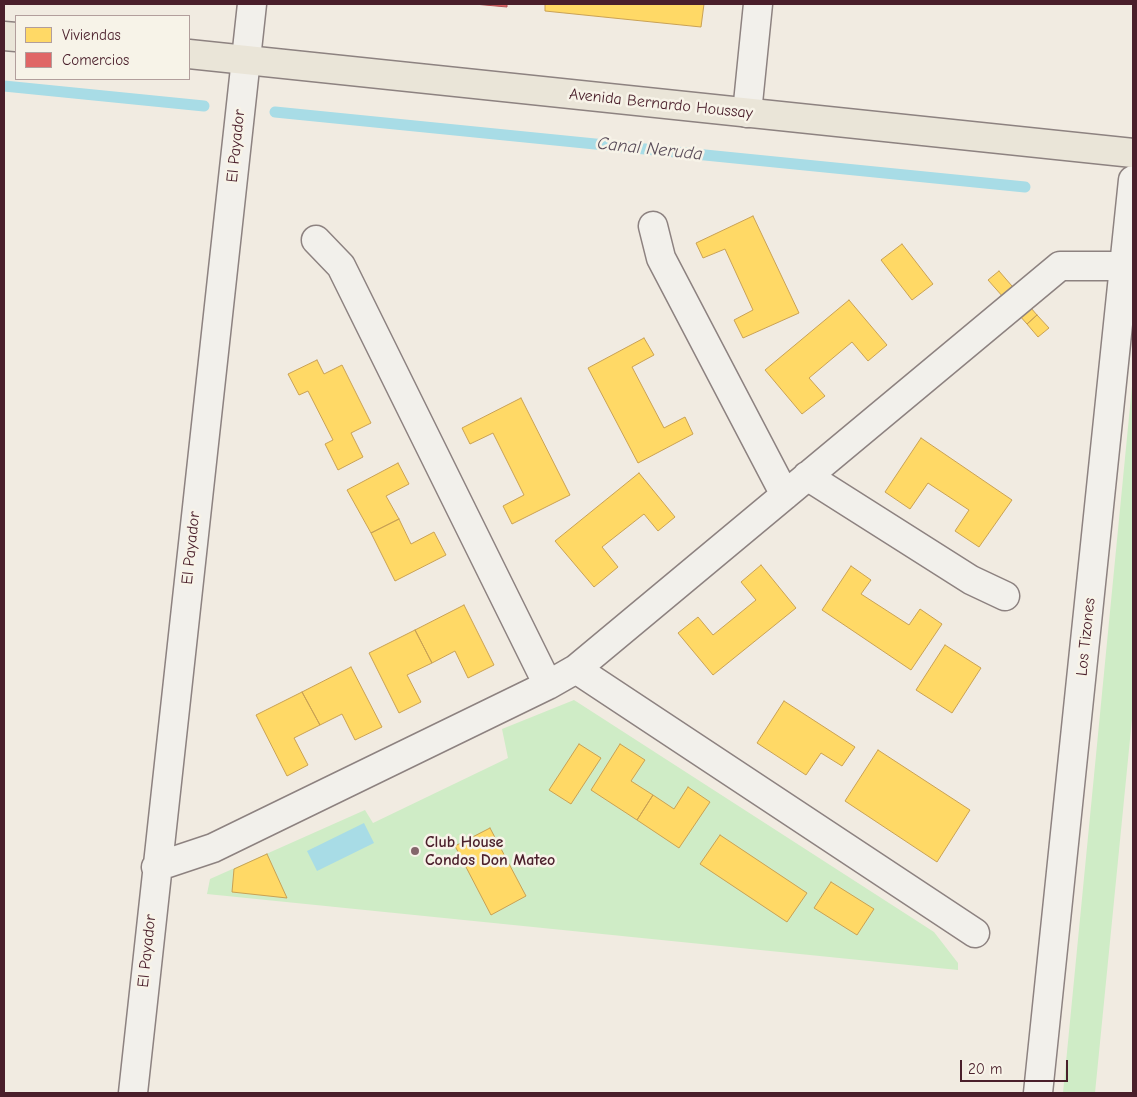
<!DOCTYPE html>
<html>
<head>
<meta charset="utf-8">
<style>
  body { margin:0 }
  #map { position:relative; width:1137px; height:1097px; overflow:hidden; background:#f1ebe1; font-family:"Comic Neue",sans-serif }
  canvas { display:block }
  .frame { position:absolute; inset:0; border:5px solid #4a1f2b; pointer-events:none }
  .legend { position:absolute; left:15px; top:15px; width:175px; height:65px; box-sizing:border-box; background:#f7f3e8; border:1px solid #b29e9c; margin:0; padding:6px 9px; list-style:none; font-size:15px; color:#4a1f2b }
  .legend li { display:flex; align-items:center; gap:10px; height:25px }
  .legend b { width:25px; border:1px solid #b29e9c }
  .scale { position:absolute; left:960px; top:1060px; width:108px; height:22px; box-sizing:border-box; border:2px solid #4a1f2b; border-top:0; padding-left:6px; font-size:15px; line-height:18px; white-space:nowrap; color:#4a1f2b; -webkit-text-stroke:4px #f7f3e8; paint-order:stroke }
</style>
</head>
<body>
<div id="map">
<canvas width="1137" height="1097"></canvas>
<div class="frame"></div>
<ul class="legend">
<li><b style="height:14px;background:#ffd966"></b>Viviendas</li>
<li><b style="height:14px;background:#e06666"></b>Comercios</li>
</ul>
<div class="scale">20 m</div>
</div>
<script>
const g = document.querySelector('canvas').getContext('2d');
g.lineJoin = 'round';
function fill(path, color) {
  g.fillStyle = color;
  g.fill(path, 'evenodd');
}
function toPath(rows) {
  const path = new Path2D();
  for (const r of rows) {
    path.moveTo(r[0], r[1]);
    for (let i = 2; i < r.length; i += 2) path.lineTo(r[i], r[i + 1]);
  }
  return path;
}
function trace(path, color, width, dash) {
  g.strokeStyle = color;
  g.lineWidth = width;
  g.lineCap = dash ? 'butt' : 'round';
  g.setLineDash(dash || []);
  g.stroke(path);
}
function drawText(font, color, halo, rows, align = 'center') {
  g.font = font + ' "Comic Neue",sans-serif';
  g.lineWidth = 5;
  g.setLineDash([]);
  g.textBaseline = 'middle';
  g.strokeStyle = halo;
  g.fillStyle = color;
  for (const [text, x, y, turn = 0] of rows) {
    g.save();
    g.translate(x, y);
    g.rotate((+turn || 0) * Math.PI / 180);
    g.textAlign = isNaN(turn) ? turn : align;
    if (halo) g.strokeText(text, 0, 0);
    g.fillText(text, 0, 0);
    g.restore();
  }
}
const green = toPath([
  [1133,376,1133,709,1095,1093,1063,1093],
  [574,700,934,932,958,963,958,970,207,894,210,879,365,810,373,823,508,758,502,729]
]);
const water = toPath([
  [364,823,374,843,317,871,307,851]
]);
const homes = toPath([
  [545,4,704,4,701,27,545,11,545,4],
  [753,216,799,313,743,338,734,320,753,310,725,249,703,258,696,243,753,216],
  [902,244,933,284,912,300,881,260,902,244],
  [999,271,1037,315,1027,324,988,280,999,271],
  [849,300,887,345,868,361,852,342,809,378,825,396,802,414,765,370,849,300],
  [1037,315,1049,328,1038,337,1027,324,1037,315],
  [644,338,654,355,632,367,664,428,685,417,693,434,638,463,588,368,644,338],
  [317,360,324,374,342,365,371,423,351,433,363,457,338,470,325,444,333,440,308,391,299,395,288,374,317,360],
  [521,398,570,495,512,524,503,506,524,495,493,433,470,444,462,428,521,398],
  [921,438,1012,500,979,547,955,531,969,510,928,483,910,509,885,492,921,438],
  [398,463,409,484,386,496,399,519,371,533,347,490,398,463],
  [639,473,675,517,658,531,644,514,602,547,618,567,594,587,555,541,639,473],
  [399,519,411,544,434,532,446,555,395,581,371,533,399,519],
  [761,565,796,608,713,675,678,633,698,617,713,635,756,600,741,582,761,565],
  [851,566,871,580,861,594,909,625,920,609,942,624,911,670,822,610,851,566],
  [464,605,494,665,468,678,455,651,432,663,415,630,464,605],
  [415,630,432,663,407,675,421,702,399,713,369,653,415,630],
  [945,645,981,668,952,713,916,690,945,645],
  [351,667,382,727,355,740,342,714,320,725,302,692,351,667],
  [302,692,320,725,294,738,308,765,287,776,256,715,302,692],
  [784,701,855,747,842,766,821,753,806,775,757,743,784,701],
  [579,744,601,758,571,804,549,790,579,744],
  [620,744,645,760,631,781,653,795,637,820,591,790,620,744],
  [878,750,970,810,937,862,845,801,878,750],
  [688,787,710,802,679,848,637,820,653,795,674,809,688,787],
  [490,828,526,896,491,915,455,846,490,828],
  [720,835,807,893,787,922,700,864,720,835],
  [267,854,287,898,232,892,234,869,267,854],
  [831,882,874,909,857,935,814,908,831,882]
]);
const shops = toPath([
  [474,4,507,4,507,7,474,4]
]);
const stream = toPath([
  [4,86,204,106],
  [275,112,1025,187]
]);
const minor = toPath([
  [747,113,758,4],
  [653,226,661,258,785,495],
  [316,240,341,266,548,685],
  [807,476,971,580,1005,596],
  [576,669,975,933],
  [156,867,213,848,548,685,576,669,1060,266,1125,266],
  [133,1093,252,4],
  [1038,1093,1133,180]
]);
const major = toPath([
  [4,36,16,37],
  [189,54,1133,153]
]);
const markers = [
  [415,851,5,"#84666b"]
];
const streetNames = [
  ["Avenida Bernardo Houssay",661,104,6],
  ["El Payador",236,146,-84],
  ["El Payador",191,548,-84],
  ["Los Tizones",1086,637,-84],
  ["El Payador",147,951,-84]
];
const poiNames = [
  ["Club House",425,842],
  ["Condos Don Mateo",425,860]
];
const waterNames = [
  ["Canal Neruda",650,149,6]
];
fill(green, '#cfecc6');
fill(water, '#a8dce6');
fill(homes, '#ffd966');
trace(homes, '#c9a154', 1);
fill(shops, '#e06666');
trace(shops, '#b35154', 1);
trace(stream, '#a8dce6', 11);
trace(minor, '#8d8280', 31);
trace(major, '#8d8280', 31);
trace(minor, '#f2f0eb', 28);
trace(major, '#eae5d8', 28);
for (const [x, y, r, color] of markers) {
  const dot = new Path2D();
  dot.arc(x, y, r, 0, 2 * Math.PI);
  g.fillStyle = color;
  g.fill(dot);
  trace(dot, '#f7f3e8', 2);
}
drawText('16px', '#4a1f2b', '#f7f3e8', streetNames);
drawText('bold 16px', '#4a1f2b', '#f7f3e8', poiNames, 'left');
drawText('italic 18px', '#5a4d5a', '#f7f3e8', waterNames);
</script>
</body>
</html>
